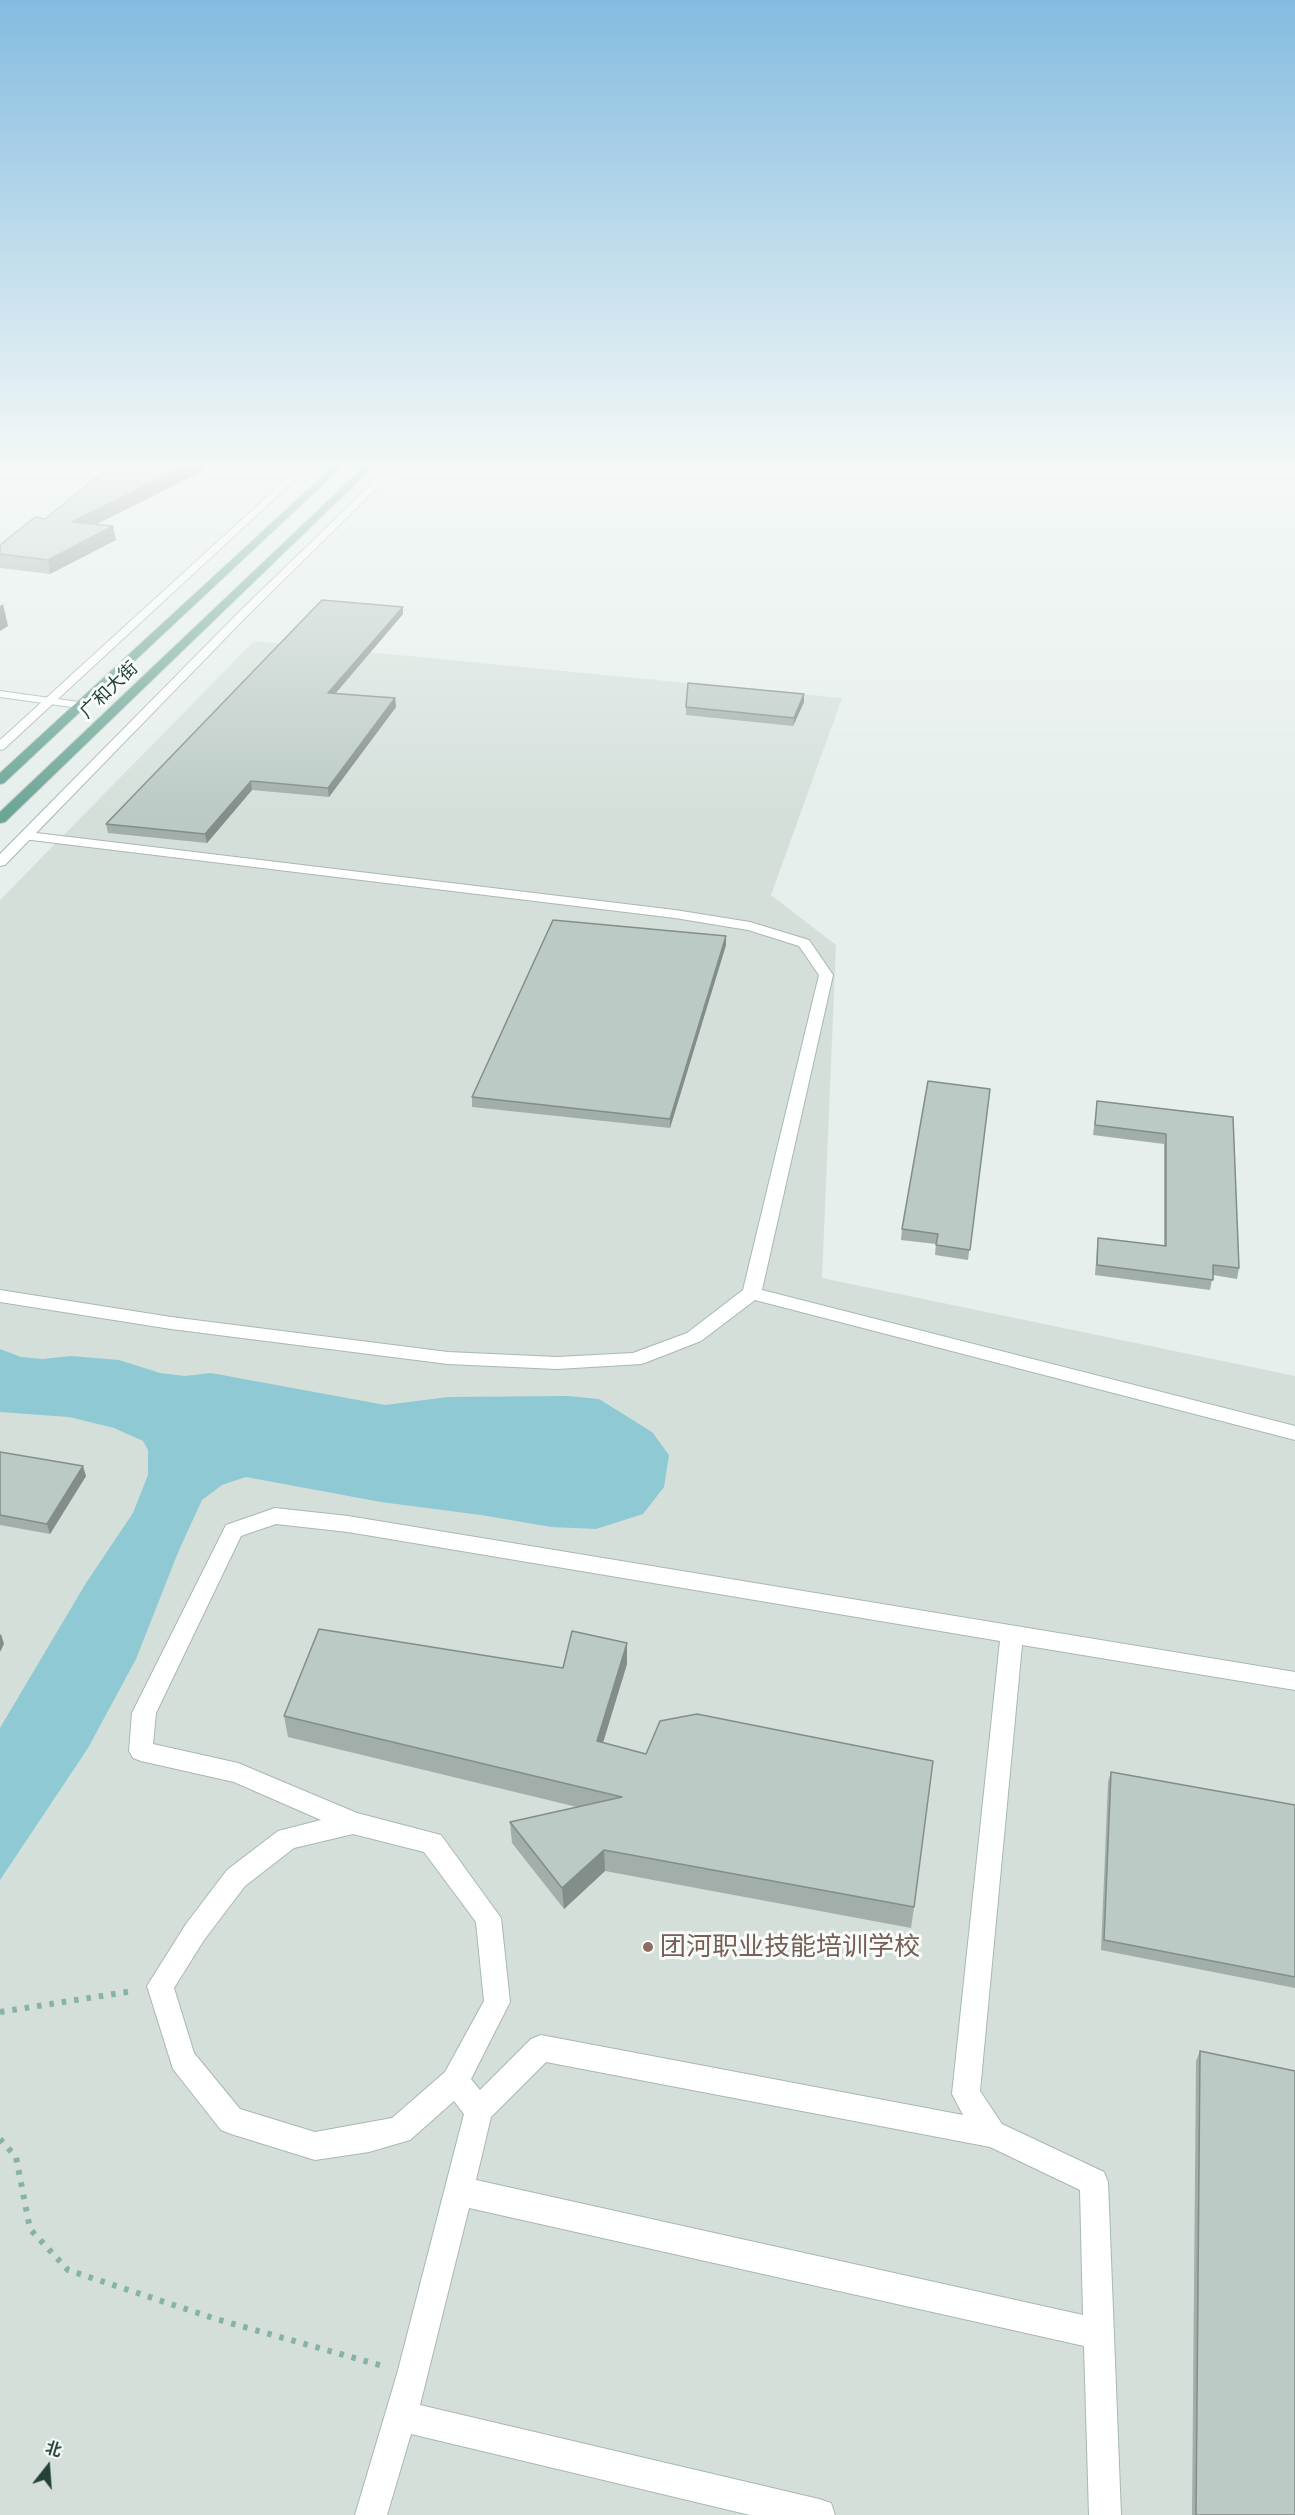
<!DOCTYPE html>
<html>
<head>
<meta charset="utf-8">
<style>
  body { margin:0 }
  #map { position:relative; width:1295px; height:2515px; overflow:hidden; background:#e6efeb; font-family:"Public Sans","Noto Sans SC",sans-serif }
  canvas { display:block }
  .north { position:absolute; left:18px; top:2437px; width:60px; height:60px; -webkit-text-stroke:4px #f7fbf9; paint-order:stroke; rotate:17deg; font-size:16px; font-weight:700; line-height:24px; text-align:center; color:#24423a }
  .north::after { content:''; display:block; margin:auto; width:21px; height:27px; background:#24423a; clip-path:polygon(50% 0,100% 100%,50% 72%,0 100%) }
</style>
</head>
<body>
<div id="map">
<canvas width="1295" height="2515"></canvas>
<div class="north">北</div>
</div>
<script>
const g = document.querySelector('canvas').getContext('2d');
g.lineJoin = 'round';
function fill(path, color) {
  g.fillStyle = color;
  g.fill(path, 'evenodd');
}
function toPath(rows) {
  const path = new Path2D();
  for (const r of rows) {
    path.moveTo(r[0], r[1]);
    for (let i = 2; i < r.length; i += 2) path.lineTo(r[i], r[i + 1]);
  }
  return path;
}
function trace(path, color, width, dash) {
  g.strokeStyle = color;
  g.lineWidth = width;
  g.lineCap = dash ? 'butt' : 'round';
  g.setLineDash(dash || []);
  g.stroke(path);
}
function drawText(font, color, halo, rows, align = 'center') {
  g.font = font + ' "Public Sans","Noto Sans SC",sans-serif';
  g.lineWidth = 6;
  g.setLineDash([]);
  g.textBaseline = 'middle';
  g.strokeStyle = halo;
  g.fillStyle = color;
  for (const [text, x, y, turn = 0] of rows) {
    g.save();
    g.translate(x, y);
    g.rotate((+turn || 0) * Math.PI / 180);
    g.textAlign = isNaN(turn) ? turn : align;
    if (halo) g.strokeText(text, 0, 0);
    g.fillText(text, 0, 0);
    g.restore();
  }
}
const built = toPath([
  [254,641,842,698,771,895,836,945,822,1278,1295,1376,1295,2515,0,2515,0,900]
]);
const water = toPath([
  [0,1349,21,1357,43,1359,71,1356,119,1360,160,1373,185,1376,211,1373,385,1405,448,1397,568,1396,599,1399,652,1432,669,1455,664,1487,643,1514,596,1529,551,1527,481,1515,381,1502,246,1477,222,1485,202,1500,179,1550,136,1659,88,1748,0,1880,0,1728,86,1583,133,1513,148,1475,148,1450,143,1441,114,1428,69,1417,0,1412]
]);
const path = toPath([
  [0,2012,133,1991],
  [0,2139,16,2157,30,2229,68,2270,216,2319,383,2366]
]);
const minor = toPath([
  [0,691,79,702,85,705,79,708,0,697,0,691],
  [28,832,675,910,750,922,809,940,833,975,762,1290,1295,1426,1295,1440,755,1300,701,1341,642,1364,557,1369,448,1364,171,1329,0,1302,0,1290,171,1317,448,1352,557,1357,633,1353,687,1333,743,1290,819,975,799,946,748,930,675,918,23,839,21,836,28,832],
  [275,1508,348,1516,1295,1672,1295,1690,1022,1645,980,2091,1002,2124,1104,2172,1108,2182,1121,2515,1089,2515,1084,2346,469,2208,420,2405,819,2499,831,2503,835,2515,750,2515,411,2434,387,2515,355,2515,397,2374,464,2114,454,2101,410,2140,369,2152,315,2160,231,2134,221,2130,173,2069,147,1986,186,1924,227,1870,278,1831,321,1820,234,1782,141,1761,133,1758,129,1751,132,1713,226,1525,275,1508],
  [276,1524,348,1532,1000,1641,952,2094,963,2115,541,2035,531,2039,480,2090,471,2079,510,2002,501,1918,441,1835,357,1813,238,1763,153,1744,156,1713,241,1536,276,1524],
  [353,1834,424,1852,476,1922,484,2001,445,2072,392,2118,315,2132,240,2109,194,2053,174,1988,204,1940,245,1886,294,1848,353,1834],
  [546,2062,990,2147,1080,2190,1083,2315,476,2180,491,2117,546,2062]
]);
const tertiary = toPath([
  [304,463,313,463,4,749,0,750,0,740,304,463],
  [318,463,326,463,329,479,323,479,318,463],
  [393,463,402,463,246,617,5,865,0,866,0,854,238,613,393,463]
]);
const primary = toPath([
  [337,463,346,463,4,783,0,784,0,773,337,463],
  [368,463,377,463,5,822,0,823,0,812,368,463]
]);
const wall = toPath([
  [114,463,204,463,205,470,97,524,113,526,116,540,50,574,0,568,0,545,45,519],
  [403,607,403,614,335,694,395,698,396,707,329,797,252,790,207,843,108,833,106,824],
  [804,702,793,726,686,715,686,707],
  [726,945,670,1128,472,1107,472,1097],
  [990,1089,968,1260,935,1255,936,1244,901,1240,902,1229],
  [1097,1101,1233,1117,1239,1268,1237,1279,1213,1275,1210,1290,1095,1275,1097,1248,1098,1238,1164,1246,1164,1144,1093,1135],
  [0,1452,86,1476,50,1534,0,1525],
  [627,1664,603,1743,914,1907,911,1928,605,1871,564,1909,512,1843,510,1822,577,1807,288,1737,284,1716,563,1668],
  [1111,1772,1295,1805,1295,1988,1101,1950,1108,1782],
  [1200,2051,1295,2515,1192,2515,1196,2061]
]);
const shadedWall = toPath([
  [189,463,204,463,205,470,74,535,72,522],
  [113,526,116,540,50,574,48,560],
  [3,604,8,626,0,631,0,606],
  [403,607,403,614,329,701,328,693],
  [804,694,804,702,793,726,794,718],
  [395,698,396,707,329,797,328,788],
  [251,781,252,790,207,843,205,834],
  [726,936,726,945,670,1128,670,1119],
  [83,1466,86,1476,50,1534,47,1524],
  [1,1634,4,1644,0,1652,0,1635],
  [627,1643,627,1664,597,1762,597,1741],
  [604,1850,605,1871,564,1909,562,1888]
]);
const building = toPath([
  [114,463,191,463,72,522,113,526,48,560,0,554,0,545,35,517,45,519,114,463],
  [322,600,403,607,328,693,395,698,328,788,251,781,205,834,106,824,322,600],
  [688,683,804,694,794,718,686,707,688,683],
  [553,920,726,936,670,1119,472,1097,553,920],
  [928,1081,990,1089,970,1250,936,1245,938,1234,902,1229,928,1081],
  [1097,1101,1233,1117,1239,1268,1213,1265,1213,1280,1097,1265,1098,1238,1166,1246,1166,1134,1095,1125,1097,1101],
  [0,1452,83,1466,47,1524,0,1515,0,1452],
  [319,1629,563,1668,572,1631,627,1643,597,1741,646,1754,660,1721,697,1714,933,1761,914,1907,604,1850,562,1888,510,1822,622,1797,284,1716,319,1629],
  [1111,1772,1295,1805,1295,1977,1104,1940,1111,1772],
  [1200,2051,1295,2071,1295,2515,1196,2515,1200,2051]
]);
const markers = [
  [648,1947,6,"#8d6e63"]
];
const farStreetnames = [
  ["广和大街",109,690,-44]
];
const nearEducationnames = [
  ["团河职业技能培训学校",660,1947]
];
fill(built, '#d4dfda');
fill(water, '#8ec9d4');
trace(minor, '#a8b8b2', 2);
trace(tertiary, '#a8b8b2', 2);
trace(primary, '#c2cac8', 2);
trace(path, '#86b3a5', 6, [4.5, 8]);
fill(minor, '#fff');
fill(tertiary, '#fff');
fill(primary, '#6aa596');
fill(wall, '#a1aea9');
fill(shadedWall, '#838d89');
fill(building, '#bbcac4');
trace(building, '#838d89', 1.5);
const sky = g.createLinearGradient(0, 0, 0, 815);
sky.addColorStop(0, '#84bce0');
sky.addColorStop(0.57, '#f4f8f6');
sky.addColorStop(1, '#f4f8f600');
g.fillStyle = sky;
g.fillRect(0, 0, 1295, 815);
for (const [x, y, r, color] of markers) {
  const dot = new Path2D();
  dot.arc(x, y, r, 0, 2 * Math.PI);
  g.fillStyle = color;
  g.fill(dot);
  trace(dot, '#f7fbf9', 2);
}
drawText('18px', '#24423a', '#f7fbf9', farStreetnames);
drawText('26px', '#785e54', '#f7fbf9', nearEducationnames, 'left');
</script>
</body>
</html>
